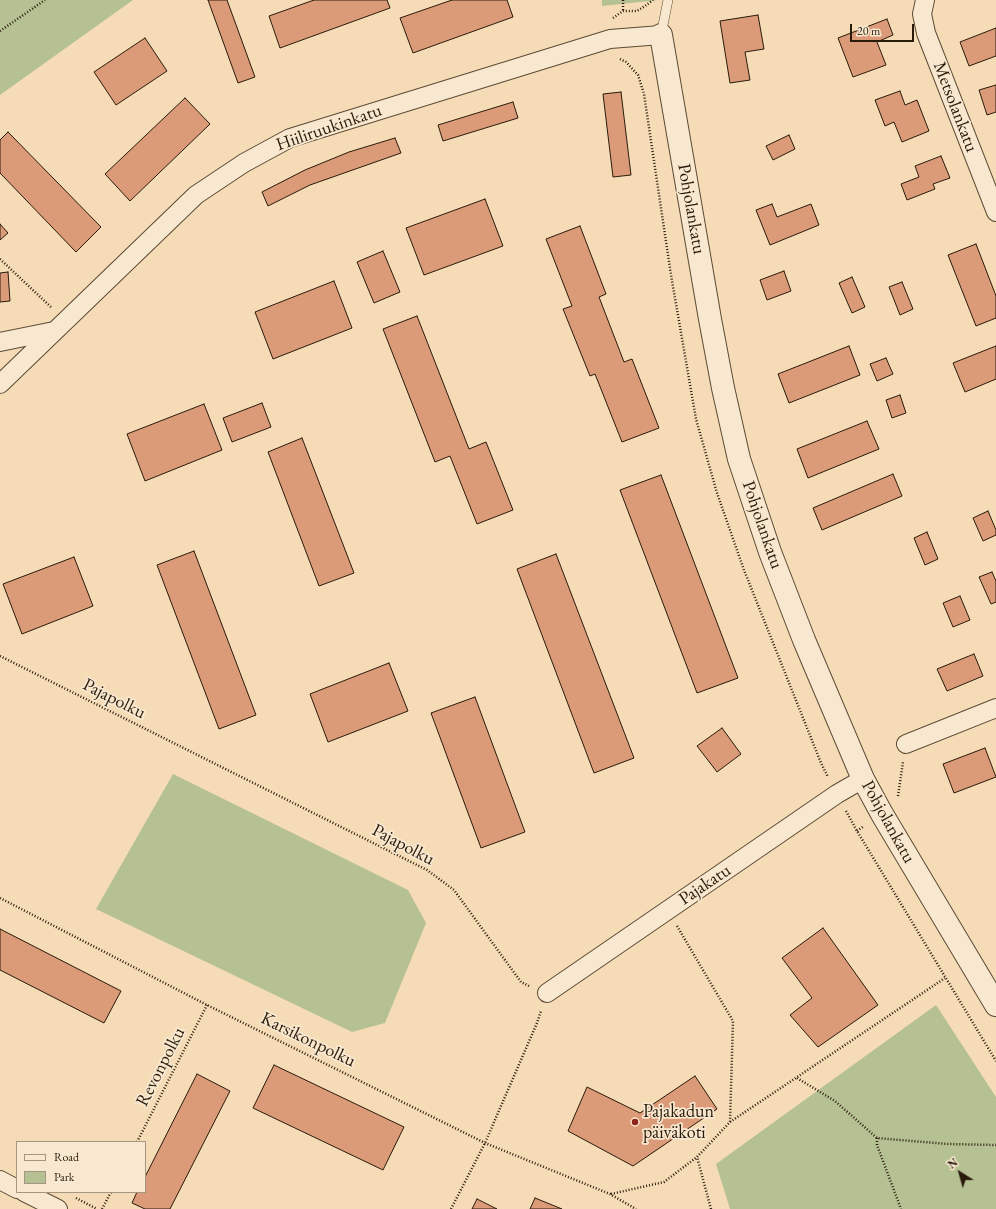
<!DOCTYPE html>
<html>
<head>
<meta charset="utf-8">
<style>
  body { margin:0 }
  #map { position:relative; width:996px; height:1209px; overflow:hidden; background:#f6dbb7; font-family:"EB Garamond",serif }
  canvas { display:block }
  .legend { position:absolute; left:16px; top:1141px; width:130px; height:52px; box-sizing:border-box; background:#f9e8d0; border:1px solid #a59681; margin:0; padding:5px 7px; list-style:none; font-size:12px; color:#281b0a }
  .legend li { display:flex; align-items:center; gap:8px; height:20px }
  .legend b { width:20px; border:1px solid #a59681 }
  .north { position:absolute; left:940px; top:1153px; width:40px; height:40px; -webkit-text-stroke:3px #f9e8d0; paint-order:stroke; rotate:323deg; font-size:11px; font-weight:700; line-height:16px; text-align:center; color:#281b0a }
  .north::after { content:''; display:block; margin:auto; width:14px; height:18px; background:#281b0a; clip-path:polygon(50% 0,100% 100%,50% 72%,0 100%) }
  .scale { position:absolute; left:850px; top:24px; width:64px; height:18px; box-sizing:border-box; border:2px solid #281b0a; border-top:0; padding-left:5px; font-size:12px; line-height:14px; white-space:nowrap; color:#281b0a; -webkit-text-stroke:3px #f9e8d0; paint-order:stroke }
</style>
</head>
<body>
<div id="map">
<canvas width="996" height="1209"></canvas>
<ul class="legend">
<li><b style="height:5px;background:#f9e8d0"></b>Road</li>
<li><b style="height:11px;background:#b6c193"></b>Park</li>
</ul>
<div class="north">N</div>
<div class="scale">20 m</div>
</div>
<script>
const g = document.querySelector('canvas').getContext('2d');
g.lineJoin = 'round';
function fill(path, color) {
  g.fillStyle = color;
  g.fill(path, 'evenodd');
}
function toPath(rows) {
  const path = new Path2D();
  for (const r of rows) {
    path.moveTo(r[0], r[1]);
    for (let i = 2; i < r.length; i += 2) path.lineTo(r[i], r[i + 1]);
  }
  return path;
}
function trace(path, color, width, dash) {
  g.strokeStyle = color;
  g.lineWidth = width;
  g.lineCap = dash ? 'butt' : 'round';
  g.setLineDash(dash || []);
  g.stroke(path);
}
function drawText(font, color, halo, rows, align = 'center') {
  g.font = font + ' "EB Garamond",serif';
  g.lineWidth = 3.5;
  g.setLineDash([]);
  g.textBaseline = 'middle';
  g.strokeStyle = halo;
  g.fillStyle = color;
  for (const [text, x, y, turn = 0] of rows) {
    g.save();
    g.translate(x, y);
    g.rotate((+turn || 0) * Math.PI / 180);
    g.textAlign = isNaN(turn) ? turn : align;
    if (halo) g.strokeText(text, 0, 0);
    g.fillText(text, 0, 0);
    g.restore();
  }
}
const green = toPath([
  [0,0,133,0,0,95],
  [602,0,659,0,602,6],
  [173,774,408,890,426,923,385,1023,352,1032,96,909],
  [936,1005,996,1097,996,1209,730,1209,716,1164]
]);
const building = toPath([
  [208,0,227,0,255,77,238,83,208,0],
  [314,0,387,0,390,8,280,48,269,16,314,0],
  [452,0,507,0,513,17,413,53,400,18,452,0],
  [758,15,764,49,745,52,750,80,730,83,720,21,758,15],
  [887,19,893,35,877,42,886,65,853,77,838,38,887,19],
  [996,28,996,56,969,66,960,42,996,28],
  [145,38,167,71,116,105,94,72,145,38],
  [996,85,996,112,987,115,979,90,996,85],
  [900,91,905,105,917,100,929,131,902,142,894,122,885,126,875,100,900,91],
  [621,92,631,175,613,177,603,94,621,92],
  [185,98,210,124,130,201,105,174,185,98],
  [513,102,518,118,443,141,438,125,513,102],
  [8,132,101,227,76,252,0,173,0,140,8,132],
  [789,135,795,149,773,160,766,146,789,135],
  [395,138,401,153,310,185,268,206,262,192,305,170,349,152,395,138],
  [941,156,950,178,933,184,935,189,907,200,901,184,919,177,915,166,941,156],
  [485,199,503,246,424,275,406,228,485,199],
  [772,204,777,217,811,204,819,225,770,245,756,210,772,204],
  [0,224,8,233,0,240,0,224],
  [580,226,606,294,599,297,624,362,632,359,659,428,622,442,595,374,590,376,563,309,572,306,546,239,580,226],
  [976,244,996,296,996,318,976,326,948,255,976,244],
  [383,251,400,292,374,303,357,262,383,251],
  [784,271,791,291,767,300,760,280,784,271],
  [8,272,10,301,0,302,0,273,8,272],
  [852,277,865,307,852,313,839,283,852,277],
  [334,281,352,328,273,359,255,312,334,281],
  [902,282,913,309,900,315,889,287,902,282],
  [417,316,469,449,486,442,513,510,477,524,450,456,435,462,383,329,417,316],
  [849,346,860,375,789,403,778,374,849,346],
  [996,346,996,379,965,392,953,363,996,346],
  [886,358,893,374,877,381,870,364,886,358],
  [900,395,906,413,892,418,886,400,900,395],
  [262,403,271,427,232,442,223,418,262,403],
  [204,404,222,450,145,481,127,434,204,404],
  [867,421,879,449,808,478,797,449,867,421],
  [302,438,354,573,319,586,268,452,302,438],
  [893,474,902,496,822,530,813,508,893,474],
  [661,475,738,678,697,693,620,490,661,475],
  [988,511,996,530,996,535,983,541,973,518,988,511],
  [927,532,938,559,925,565,914,538,927,532],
  [194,551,256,715,219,729,157,565,194,551],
  [556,554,634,758,594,773,517,569,556,554],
  [74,557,93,606,22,634,3,584,74,557],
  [992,572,996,581,996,602,991,604,979,577,992,572],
  [960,596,970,620,953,627,943,603,960,596],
  [974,654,983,676,947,691,937,669,974,654],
  [389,663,408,711,328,742,310,694,389,663],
  [475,697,525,832,481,848,431,713,475,697],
  [722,728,741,754,717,772,697,746,722,728],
  [985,748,996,777,954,793,943,764,985,748],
  [823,928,878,1005,818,1047,790,1015,812,998,782,958,823,928],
  [0,929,121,991,104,1023,0,970,0,929],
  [274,1065,404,1127,383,1170,253,1108,274,1065],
  [197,1074,230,1091,170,1209,145,1209,132,1203,137,1192,145,1192,145,1177,197,1074],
  [695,1076,717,1109,633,1166,568,1131,587,1087,640,1113,695,1076],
  [535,1198,562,1209,530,1209,535,1198],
  [477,1199,497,1209,472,1209,477,1199]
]);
const path = toPath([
  [623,0,623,11],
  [613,18,623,11,637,11,645,6,653,0],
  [0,31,45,0],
  [620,59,626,62,638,75,644,94,671,275,696,419,717,493,744,570,821,763,828,777],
  [0,259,52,308],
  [0,656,427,870,454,890,521,982,529,986],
  [898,796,903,762],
  [846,811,857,831,996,1061],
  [857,831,864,826],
  [0,898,207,1005,485,1143,610,1194,636,1209],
  [677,926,733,1021,730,1122],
  [797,1078,835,1101,877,1138,948,1144,996,1145],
  [877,1138,877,1145,901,1209],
  [137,1142,207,1005],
  [611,1194,664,1182,697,1157],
  [76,1198,97,1209],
  [102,1209,111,1192],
  [451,1209,485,1143,537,1023,541,1011],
  [711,1209,697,1157,730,1122,945,978]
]);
const service = toPath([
  [661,35,668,0]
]);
const minor = toPath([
  [925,0,922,14,926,33,996,212],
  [0,342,54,331],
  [0,384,196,195,244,163,290,138,610,39,661,35],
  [906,744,996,708],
  [547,993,837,794,863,779],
  [0,1180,17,1189],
  [24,1192,58,1209]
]);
const tertiary = toPath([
  [661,35,710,319,723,388,739,459,770,552,804,640,863,779,882,814,996,1005]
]);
const markers = [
  [635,1122,4,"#8f2418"]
];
const streetNames = [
  ["Metsolankatu",955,107,69],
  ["Hiiliruukinkatu",329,128,-19],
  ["Pohjolankatu",691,209,80],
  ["Pohjolankatu",762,525,71],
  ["Pajapolku",114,699,27],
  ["Pohjolankatu",888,822,61],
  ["Pajapolku",403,845,28],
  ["Pajakatu",705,885,-34],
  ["Karsikonpolku",308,1040,26],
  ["Revonpolku",161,1067,-63]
];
const poiNames = [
  ["Pajakadun",643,1112],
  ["päiväkoti",643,1133]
];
fill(green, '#b6c193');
fill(building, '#db9a78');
trace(building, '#281b0a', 1);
trace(service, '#5c4b35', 10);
trace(minor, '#5c4b35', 20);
trace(tertiary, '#5c4b35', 24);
trace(path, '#281b0a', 2.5, [1, 2]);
trace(service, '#f9e8d0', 9);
trace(minor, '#f9e8d0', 18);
trace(tertiary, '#f9e8d0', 22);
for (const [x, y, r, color] of markers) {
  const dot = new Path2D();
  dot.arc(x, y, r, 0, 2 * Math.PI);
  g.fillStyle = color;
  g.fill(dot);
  trace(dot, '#f9e8d0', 1.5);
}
drawText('18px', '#281b0a', '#f9e8d0', streetNames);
drawText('18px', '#281b0a', '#f9e8d0', poiNames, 'left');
</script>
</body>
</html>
